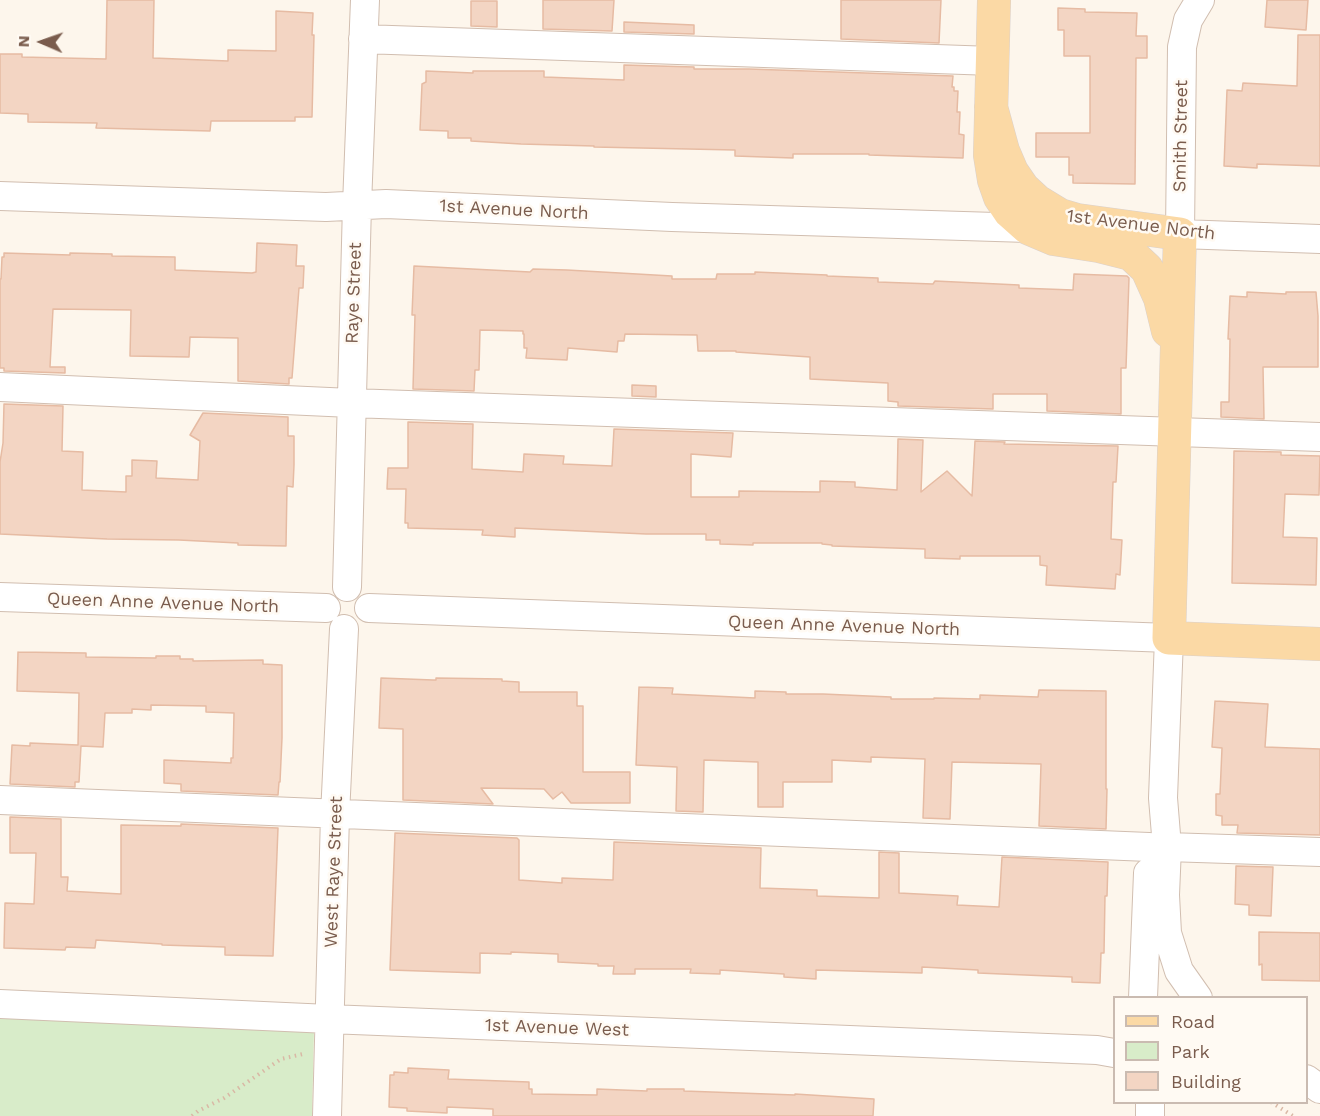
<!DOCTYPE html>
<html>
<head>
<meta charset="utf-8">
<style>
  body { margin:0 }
  #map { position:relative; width:1320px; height:1116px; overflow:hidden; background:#fdf6ec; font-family:"Work Sans",sans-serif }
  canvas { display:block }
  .legend { position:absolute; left:1113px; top:996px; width:195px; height:108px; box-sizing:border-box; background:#fffaf3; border:2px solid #cabbb1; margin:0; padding:8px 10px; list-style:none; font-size:18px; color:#7a5c4d }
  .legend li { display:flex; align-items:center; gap:12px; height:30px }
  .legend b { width:30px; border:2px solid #cabbb1 }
  .north { position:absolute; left:12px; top:12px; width:60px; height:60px; -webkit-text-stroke:4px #fffaf3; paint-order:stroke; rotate:272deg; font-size:16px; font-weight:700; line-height:24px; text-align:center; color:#7a5c4d }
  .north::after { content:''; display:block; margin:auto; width:21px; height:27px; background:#7a5c4d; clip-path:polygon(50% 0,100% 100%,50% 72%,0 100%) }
</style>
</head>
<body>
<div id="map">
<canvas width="1320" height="1116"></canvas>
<ul class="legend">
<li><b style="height:8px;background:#fbd9a5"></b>Road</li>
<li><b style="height:16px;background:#d8ecc9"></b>Park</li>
<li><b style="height:16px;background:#f3d5c3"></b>Building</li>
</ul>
<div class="north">N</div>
</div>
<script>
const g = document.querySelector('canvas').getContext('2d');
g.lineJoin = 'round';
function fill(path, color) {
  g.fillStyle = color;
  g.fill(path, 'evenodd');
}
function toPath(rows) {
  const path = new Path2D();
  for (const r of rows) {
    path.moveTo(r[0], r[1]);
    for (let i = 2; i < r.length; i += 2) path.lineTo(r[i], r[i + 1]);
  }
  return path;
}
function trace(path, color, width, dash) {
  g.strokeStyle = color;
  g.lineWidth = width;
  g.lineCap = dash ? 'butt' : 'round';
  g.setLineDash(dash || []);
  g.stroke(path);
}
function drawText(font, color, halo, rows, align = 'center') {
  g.font = font + ' "Work Sans",sans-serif';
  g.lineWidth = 5;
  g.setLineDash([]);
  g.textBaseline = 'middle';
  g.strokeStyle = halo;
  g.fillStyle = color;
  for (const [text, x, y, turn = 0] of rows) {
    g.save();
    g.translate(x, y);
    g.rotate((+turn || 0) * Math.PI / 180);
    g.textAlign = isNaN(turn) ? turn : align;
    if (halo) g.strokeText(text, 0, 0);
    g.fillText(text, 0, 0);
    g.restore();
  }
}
const green = toPath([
  [0,1017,314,1031,312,1116,0,1116]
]);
const building = toPath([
  [107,0,154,0,153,58,228,61,228,50,276,51,276,11,313,13,312,35,314,35,312,117,295,117,295,121,211,121,210,131,96,128,97,123,28,122,28,114,0,113,0,54,22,54,22,57,106,59,107,0],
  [543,0,614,0,612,31,543,29,543,0],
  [841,0,941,0,939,43,841,39,841,0],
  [1267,0,1308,0,1306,30,1265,27,1267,0],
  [471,1,497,1,497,27,471,26,471,1],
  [1058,8,1085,9,1085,12,1137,13,1136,36,1147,36,1147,58,1136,58,1135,184,1073,183,1073,175,1069,175,1069,157,1036,157,1036,133,1090,133,1090,56,1064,56,1064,30,1058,30,1058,8],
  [624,22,694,25,694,34,624,32,624,22],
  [1298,35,1320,35,1320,166,1257,164,1257,168,1224,166,1227,90,1242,91,1243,83,1297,86,1298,35],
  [624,65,694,67,694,69,749,69,953,76,952,87,954,87,954,91,958,91,957,112,960,112,959,134,964,135,963,158,869,155,869,154,793,154,793,158,735,156,735,150,594,147,594,146,521,144,471,141,471,138,448,138,448,131,420,130,422,84,426,82,426,71,473,73,473,71,544,71,544,77,624,80,624,65],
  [257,243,297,245,296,266,304,266,303,288,299,288,292,378,289,378,289,384,238,381,238,338,190,337,189,357,130,356,131,310,53,309,50,367,65,367,65,373,4,371,4,368,0,368,0,279,1,279,2,257,4,257,4,253,70,255,70,253,112,254,112,256,175,257,175,270,252,273,256,272,257,243],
  [414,266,530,272,533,269,567,270,672,276,672,279,716,279,717,274,755,274,755,272,827,275,827,276,878,278,878,282,933,284,935,281,1019,285,1019,288,1073,290,1074,274,1127,276,1129,278,1126,368,1121,368,1121,414,1047,411,1047,394,993,394,993,409,898,406,898,402,888,401,888,383,810,379,810,357,736,352,736,351,698,351,697,335,625,334,624,341,618,341,617,352,568,348,567,360,526,358,527,348,524,348,524,334,523,334,523,331,480,330,479,370,475,370,474,391,413,389,415,315,412,315,414,266],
  [1247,292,1286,294,1286,292,1316,292,1318,316,1318,367,1263,367,1264,419,1221,417,1221,402,1229,402,1230,339,1228,339,1230,296,1247,297,1247,292],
  [632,385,656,386,656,397,632,396,632,385],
  [4,404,63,406,62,451,83,452,82,490,126,492,126,476,132,476,132,460,157,461,156,478,198,480,200,441,190,435,203,413,288,417,288,436,294,436,294,465,293,487,287,486,286,546,238,545,238,543,179,540,107,539,0,534,0,462,3,443,4,404],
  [408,422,473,424,472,469,523,472,524,454,564,456,563,464,612,466,614,429,733,433,731,457,691,454,691,497,739,497,739,491,820,492,820,481,855,482,855,487,897,490,898,439,923,440,921,492,947,471,972,496,975,441,1005,442,1004,444,1118,446,1116,482,1113,482,1111,539,1122,540,1120,575,1116,574,1115,589,1046,585,1047,566,1040,565,1040,556,960,556,960,559,925,558,925,549,832,546,832,545,822,544,822,543,753,543,753,545,720,544,720,540,706,540,706,534,646,534,515,528,515,537,482,535,483,530,408,528,408,523,405,523,406,489,387,489,388,468,408,468,408,422],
  [1234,451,1281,452,1281,455,1320,456,1319,495,1285,494,1283,537,1317,538,1316,585,1232,583,1234,451],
  [18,652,86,653,86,657,156,658,156,656,180,656,180,659,193,659,193,661,263,660,263,664,282,665,282,738,280,782,279,782,278,795,181,791,181,784,164,783,164,760,231,763,231,758,233,758,234,713,206,712,206,706,151,705,151,710,132,709,132,713,105,713,103,747,81,746,79,782,75,782,75,787,10,784,12,745,30,746,30,743,78,745,79,693,17,691,18,652],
  [381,678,433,680,436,680,436,678,502,679,502,681,519,682,519,692,577,692,577,706,583,706,583,772,630,772,630,803,571,803,562,792,553,799,544,789,481,788,493,804,403,800,403,729,379,728,381,678],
  [639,687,673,688,672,694,755,698,755,691,786,692,786,694,823,694,891,697,891,699,934,699,934,698,980,699,980,695,1038,697,1039,690,1106,691,1106,789,1107,789,1106,829,1039,826,1041,764,952,762,950,819,923,818,925,759,871,757,871,762,832,760,832,782,783,782,783,807,758,807,758,762,704,760,703,812,676,811,677,767,636,765,639,687],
  [1215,701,1268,704,1265,747,1320,749,1320,835,1237,833,1238,825,1222,825,1222,816,1216,815,1216,794,1220,794,1222,748,1212,747,1215,701],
  [10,817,61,819,61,877,68,877,67,891,121,894,121,825,181,826,181,824,278,828,273,956,225,955,225,947,162,945,162,944,96,940,95,948,66,947,65,950,4,948,5,903,34,904,36,853,10,853,10,817],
  [395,833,517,838,519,840,519,880,562,883,562,878,613,880,614,842,761,848,760,888,817,890,817,896,879,898,879,852,899,853,899,893,958,896,957,905,999,907,1002,857,1108,862,1107,896,1105,896,1104,953,1101,953,1100,983,1072,982,1072,977,978,973,978,970,922,967,922,973,816,970,816,979,784,977,784,974,720,970,720,974,690,973,691,969,635,969,635,974,613,974,614,966,598,966,598,964,558,962,558,954,511,952,511,954,480,953,480,973,390,970,395,833],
  [1236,866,1273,867,1271,916,1249,915,1249,905,1235,904,1236,866],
  [1259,932,1320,933,1320,981,1262,980,1262,964,1259,965,1259,932],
  [408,1068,449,1070,448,1079,529,1082,529,1089,532,1089,532,1094,597,1095,597,1089,647,1091,647,1089,684,1089,684,1091,795,1095,795,1094,874,1099,873,1116,493,1116,493,1109,447,1107,447,1113,407,1111,407,1108,389,1107,390,1075,394,1075,394,1072,408,1073,408,1068]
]);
const path = toPath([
  [1271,1102,1293,1116],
  [192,1116,198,1111,224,1098,281,1059,303,1054]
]);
const minor = toPath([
  [1200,0,1188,20,1182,47,1180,234,1320,239],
  [363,39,993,61],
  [0,196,326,207,386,204,672,217,1028,228],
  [0,387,351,403,1320,437],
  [347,587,357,205,365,0],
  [0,597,326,608],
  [369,608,1169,638,1163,798,1167,847,1165,895,1167,933,1179,971,1198,998],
  [0,800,1149,847],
  [1167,847,1320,852],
  [1143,998,1148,873],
  [0,1004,329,1019,1097,1050,1114,1053],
  [1306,1079,1320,1089],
  [327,1116,335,815,344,629],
  [1150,1116,1150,1102]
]);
const major = toPath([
  [994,0,990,155,994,180,1000,197,1010,212,1028,228,1054,239,1099,246,1131,254,1147,269,1160,298,1168,331],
  [991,107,1003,151,1012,172,1023,188,1037,201,1060,215,1077,220,1180,234,1169,638,1320,644]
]);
const streetNames = [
  ["Smith Street",1181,136,-89],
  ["1st Avenue North",514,210,3],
  ["1st Avenue North",1141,225,7],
  ["Raye Street",354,293,-88],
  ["Queen Anne Avenue North",163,603,2],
  ["Queen Anne Avenue North",844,626,2],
  ["West Raye Street",334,872,-88],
  ["1st Avenue West",557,1028,2]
];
fill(green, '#d8ecc9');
fill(building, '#f3d5c3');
trace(building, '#e6bba3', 1.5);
trace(minor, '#d1beb0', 30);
trace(major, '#dad1cd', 34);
trace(path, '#d9b8a5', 4, [1.5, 4.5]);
trace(minor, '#fff', 28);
trace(major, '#fbd9a5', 33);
drawText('18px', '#7a5c4d', '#fffaf3', streetNames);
</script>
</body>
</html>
